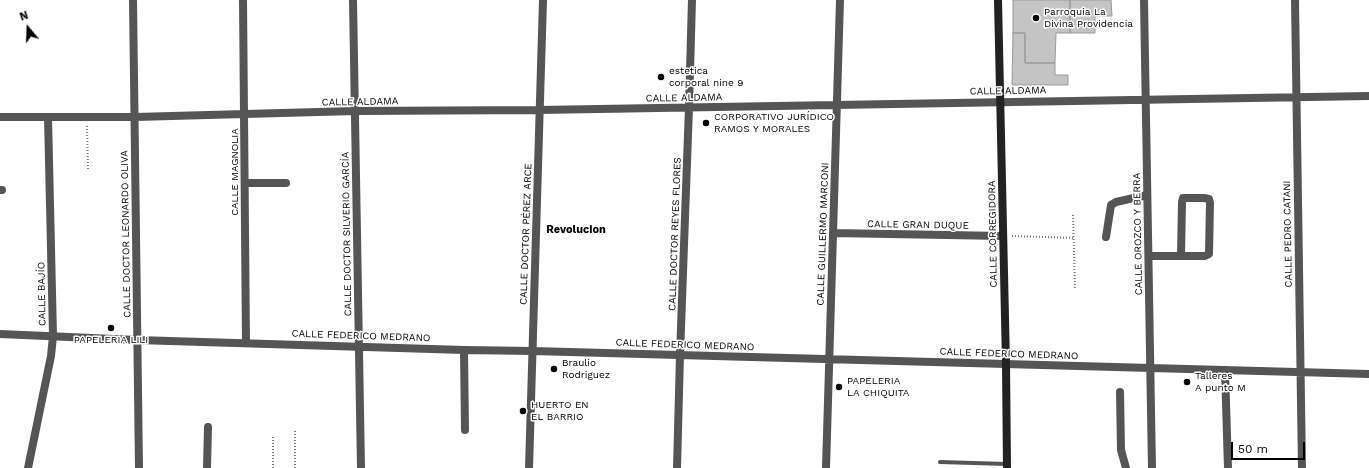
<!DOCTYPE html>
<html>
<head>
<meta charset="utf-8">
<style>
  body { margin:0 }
  #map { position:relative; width:1369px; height:468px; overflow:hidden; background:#fff; font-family:"Work Sans",sans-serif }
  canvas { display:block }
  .north { position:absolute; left:8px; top:8px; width:40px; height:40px; -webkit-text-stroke:3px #fff; paint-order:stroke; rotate:341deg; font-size:11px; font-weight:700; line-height:16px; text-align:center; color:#000 }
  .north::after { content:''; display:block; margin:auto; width:14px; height:18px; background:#000; clip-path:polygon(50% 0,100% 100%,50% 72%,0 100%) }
  .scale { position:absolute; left:1231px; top:442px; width:74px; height:18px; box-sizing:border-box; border:2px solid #000; border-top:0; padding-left:5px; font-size:12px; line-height:14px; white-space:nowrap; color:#000; -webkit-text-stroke:3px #fff; paint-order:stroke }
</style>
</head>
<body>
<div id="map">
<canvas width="1369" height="468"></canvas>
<div class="north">N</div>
<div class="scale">50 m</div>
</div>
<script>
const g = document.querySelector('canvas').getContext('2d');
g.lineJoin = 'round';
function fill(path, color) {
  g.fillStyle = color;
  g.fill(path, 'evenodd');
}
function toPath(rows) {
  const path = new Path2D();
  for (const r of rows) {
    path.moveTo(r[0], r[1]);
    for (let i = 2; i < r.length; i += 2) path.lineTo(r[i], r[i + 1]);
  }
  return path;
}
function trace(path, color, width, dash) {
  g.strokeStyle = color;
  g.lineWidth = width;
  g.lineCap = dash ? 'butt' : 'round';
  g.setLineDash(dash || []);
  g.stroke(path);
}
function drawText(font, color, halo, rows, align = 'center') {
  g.font = font + ' "Work Sans",sans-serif';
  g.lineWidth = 3;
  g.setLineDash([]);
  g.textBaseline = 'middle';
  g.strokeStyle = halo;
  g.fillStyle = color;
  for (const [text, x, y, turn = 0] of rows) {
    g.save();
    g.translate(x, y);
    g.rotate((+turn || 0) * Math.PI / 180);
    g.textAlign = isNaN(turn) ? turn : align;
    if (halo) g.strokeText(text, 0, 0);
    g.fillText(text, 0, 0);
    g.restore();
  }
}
const building = toPath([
  [1013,0,1070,0,1070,33,1056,33,1055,63,1025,63,1025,33,1013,33,1013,0],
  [1070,0,1111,0,1112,16,1095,16,1095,33,1070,33,1070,0],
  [1013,33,1025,33,1025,63,1055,63,1055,75,1068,75,1068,85,1012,85,1013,33]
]);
const path = toPath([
  [87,126,88,169],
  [1073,215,1075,288],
  [1012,236,1074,238],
  [295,431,295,468],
  [273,437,273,468]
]);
const lane = toPath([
  [940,462,1007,464]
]);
const street = toPath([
  [133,0,139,468],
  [243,0,246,343],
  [353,0,361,468],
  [1144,0,1152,468],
  [1295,0,1302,468],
  [0,117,135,117,355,111,539,110,1369,96],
  [245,183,286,183],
  [0,190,2,190],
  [833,233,1003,236],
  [1106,237,1111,205,1116,202,1147,195],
  [1149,256,1205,256,1209,254,1210,203,1209,199,1204,198,1183,198,1182,202,1181,256],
  [0,334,137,340,464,350,533,351,1369,374],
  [464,350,465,430],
  [1225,370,1228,468],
  [1120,392,1121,450,1126,468],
  [28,468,51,356,53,336,48,117],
  [207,468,208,427],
  [529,468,543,0],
  [677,468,680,355,689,107,692,0],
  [826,468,840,0]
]);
const secondary = toPath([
  [998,0,1006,363,1007,468]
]);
const markers = [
  [1036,18,4,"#000"],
  [661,77,4,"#000"],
  [706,123,4,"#000"],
  [111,328,4,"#000"],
  [554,369,4,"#000"],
  [1187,382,4,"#000"],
  [839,387,4,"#000"],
  [523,411,4,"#000"]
];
const poiNames = [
  ["Parroquia La",1044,12],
  ["Divina Providencia",1044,24],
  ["estetica",669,71],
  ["corporal nine 9",669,83],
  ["CORPORATIVO JURÍDICO",714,117],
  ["RAMOS Y MORALES",714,129],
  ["PAPELERIA LILI",111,340,"center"],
  ["Braulio",562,363],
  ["Rodriguez",562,375],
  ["Talleres",1195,376],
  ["A punto M",1195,388],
  ["PAPELERIA",847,381],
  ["LA CHIQUITA",847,393],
  ["HUERTO EN",531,405],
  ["EL BARRIO",531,417]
];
const streetNames = [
  ["CALLE ALDAMA",1008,91,-1],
  ["CALLE ALDAMA",684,98,-1],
  ["CALLE ALDAMA",360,102,-1],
  ["CALLE MAGNOLIA",235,172,-90],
  ["CALLE GRAN DUQUE",918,225,1],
  ["CALLE DOCTOR LEONARDO OLIVA",126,234,-91],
  ["CALLE DOCTOR SILVERIO GARCÍA",347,234,-91],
  ["CALLE DOCTOR PÉREZ ARCE",526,234,-88],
  ["CALLE DOCTOR REYES FLORES",675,234,-88],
  ["CALLE GUILLERMO MARCONI",823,234,-88],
  ["CALLE CORREGIDORA",993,234,-91],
  ["CALLE OROZCO Y BERRA",1138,234,-91],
  ["CALLE PEDRO CATANI",1288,234,-91],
  ["CALLE BAJÍO",42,294,-91],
  ["CALLE FEDERICO MEDRANO",361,336,2],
  ["CALLE FEDERICO MEDRANO",685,345,2],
  ["CALLE FEDERICO MEDRANO",1009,354,2]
];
const neighbourhoodNames = [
  ["Revolucion",576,230]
];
fill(building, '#c4c4c4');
trace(building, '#999', 1);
trace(path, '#777', 2, [1, 2]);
trace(lane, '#555', 4);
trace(street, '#555', 8);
trace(secondary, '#222', 8);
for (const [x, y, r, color] of markers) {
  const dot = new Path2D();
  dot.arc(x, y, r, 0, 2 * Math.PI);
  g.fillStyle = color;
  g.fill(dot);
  trace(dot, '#fff', 1.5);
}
drawText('10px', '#000', '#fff', poiNames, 'left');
drawText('10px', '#000', '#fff', streetNames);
drawText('bold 11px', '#000', '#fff', neighbourhoodNames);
</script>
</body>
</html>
